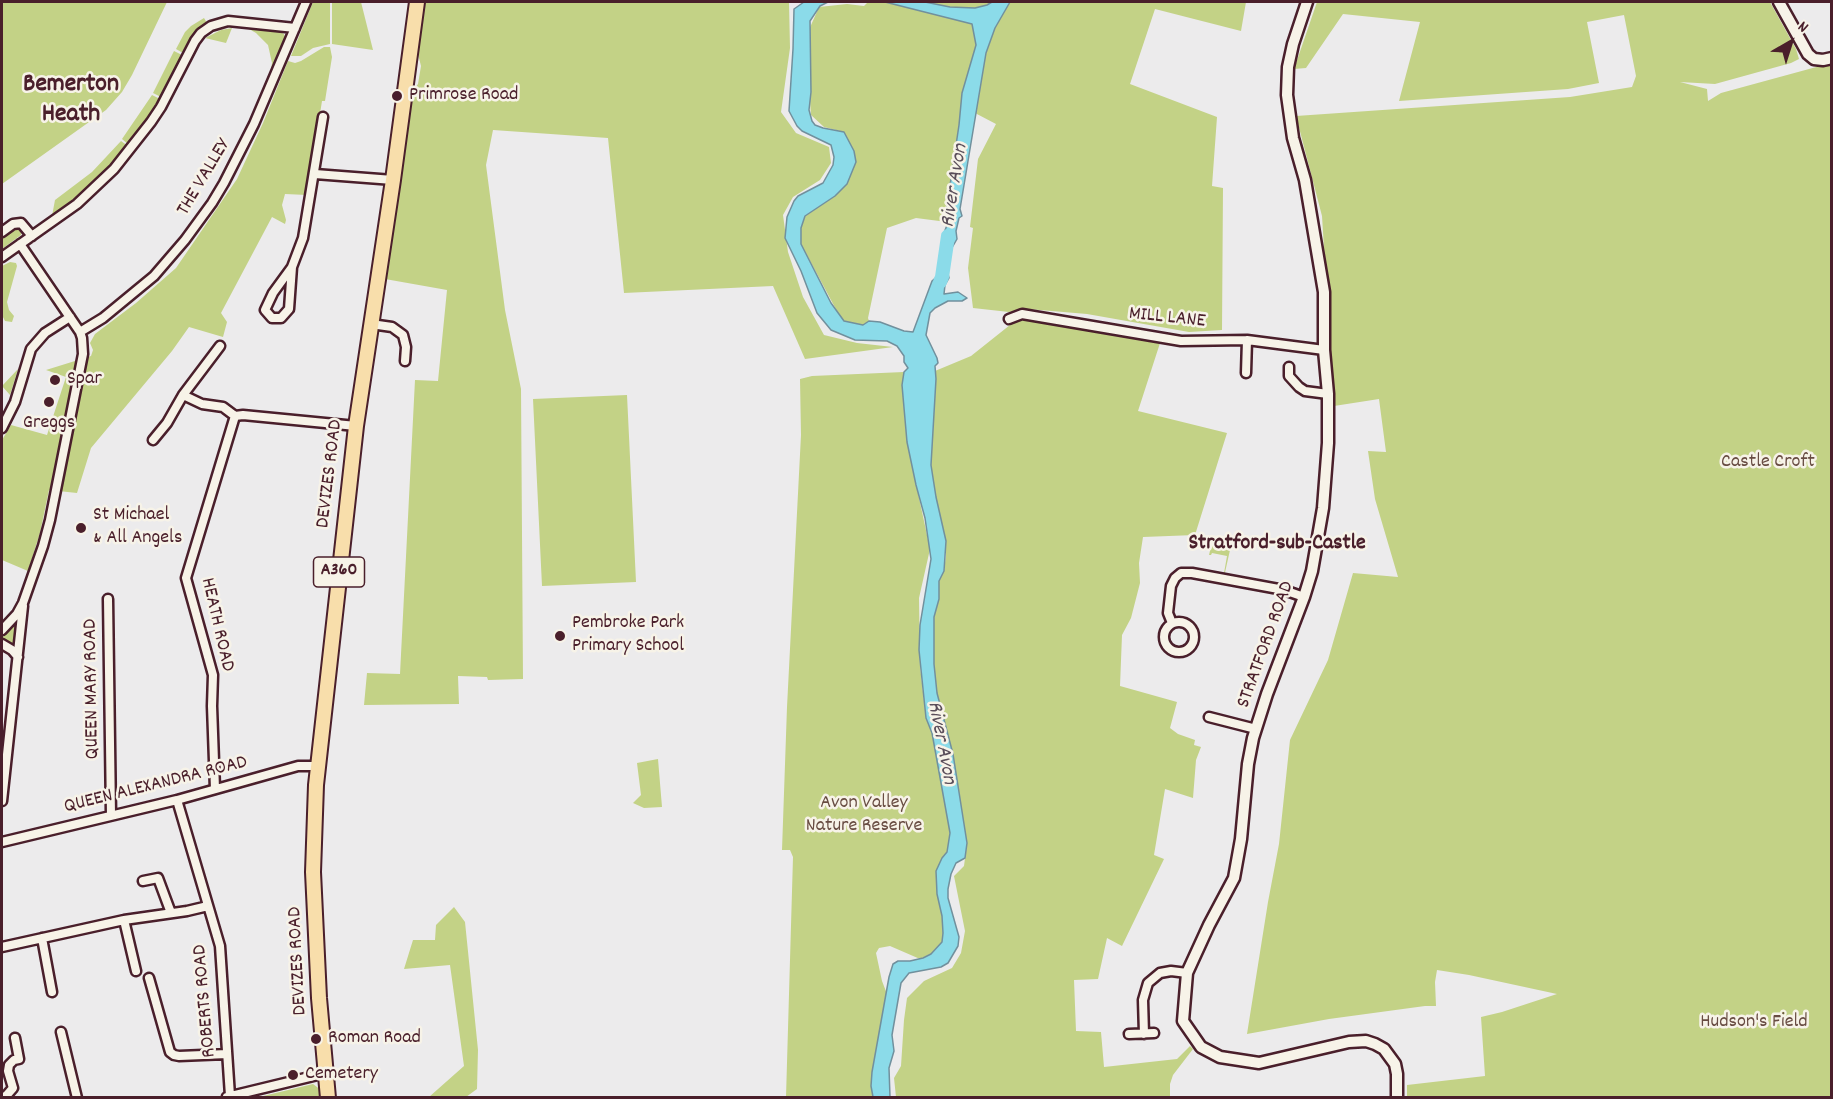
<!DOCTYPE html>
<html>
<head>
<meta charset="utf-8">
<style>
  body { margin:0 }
  #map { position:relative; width:1833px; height:1099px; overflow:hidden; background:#ecebec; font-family:Dekko,sans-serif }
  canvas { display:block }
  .frame { position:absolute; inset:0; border:3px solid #4a1f2b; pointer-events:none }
  .north { position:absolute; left:1761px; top:12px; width:60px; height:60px; -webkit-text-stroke:4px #f7f3e8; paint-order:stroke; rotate:39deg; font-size:16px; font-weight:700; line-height:24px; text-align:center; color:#4a1f2b }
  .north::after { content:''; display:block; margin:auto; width:21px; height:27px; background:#4a1f2b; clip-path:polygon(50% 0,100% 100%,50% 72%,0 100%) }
</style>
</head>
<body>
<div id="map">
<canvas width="1833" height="1099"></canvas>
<div class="frame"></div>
<div class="north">N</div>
</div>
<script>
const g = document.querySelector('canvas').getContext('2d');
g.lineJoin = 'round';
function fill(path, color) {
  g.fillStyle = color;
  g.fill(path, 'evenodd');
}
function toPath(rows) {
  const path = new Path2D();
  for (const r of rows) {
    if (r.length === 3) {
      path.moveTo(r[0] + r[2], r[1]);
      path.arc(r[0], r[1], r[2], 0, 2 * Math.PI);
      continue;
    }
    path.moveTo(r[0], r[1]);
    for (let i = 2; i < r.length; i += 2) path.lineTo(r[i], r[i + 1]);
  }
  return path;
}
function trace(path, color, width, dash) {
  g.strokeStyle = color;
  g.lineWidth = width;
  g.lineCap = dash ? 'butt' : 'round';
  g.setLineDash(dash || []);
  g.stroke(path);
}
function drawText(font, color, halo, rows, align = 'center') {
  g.font = font + ' Dekko,sans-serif';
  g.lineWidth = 5;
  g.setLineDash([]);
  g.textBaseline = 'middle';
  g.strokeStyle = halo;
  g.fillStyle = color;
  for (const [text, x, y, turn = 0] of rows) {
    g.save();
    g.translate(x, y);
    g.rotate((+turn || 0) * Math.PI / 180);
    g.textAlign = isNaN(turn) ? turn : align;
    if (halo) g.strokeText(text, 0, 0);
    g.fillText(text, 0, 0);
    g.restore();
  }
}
const green = toPath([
  [2,2,167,2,132,75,122,92,106,110,2,184],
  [313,2,330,2,330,44,313,48,301,56,291,56],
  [332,2,361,2,373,50,332,44],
  [425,2,789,2,790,48,781,112,796,133,829,147,831,163,820,180,793,197,783,215,788,252,803,297,824,335,857,343,893,347,805,359,773,286,624,293,608,138,493,130,486,165,505,310,521,389,523,679,488,680,487,677,458,676,459,704,364,705,367,673,400,674,415,380,438,381,447,290,385,279,411,93,418,84,421,66,418,54],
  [868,2,885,2,973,24,976,45,962,93,959,125,946,212,947,222,916,218,887,228,868,318,869,321,863,325,844,321,839,315,801,244,800,239,801,228,805,216,835,196,844,132,824,127,811,115,808,74,808,32,819,7,847,4,864,6],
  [925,2,992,2,987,5,975,8,950,7],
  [1010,2,1246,2,1241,31,1155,9,1130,84,1217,117,1212,186,1223,188,1222,330,1189,332,1087,314,1028,309,1009,312,973,308,968,268,973,228,970,227,978,159,996,124,975,113,986,53,995,28],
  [1317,2,1770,2,1796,49,1799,59,1791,63,1715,84,1680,82,1707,89,1708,101,1721,93,1831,63,1831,1097,1407,1097,1407,1085,1485,1076,1481,1017,1502,1012,1557,994,1469,975,1437,970,1435,982,1436,1006,1425,1006,1329,1019,1247,1034,1268,902,1279,844,1290,740,1328,660,1353,573,1398,577,1375,499,1368,451,1386,452,1379,399,1334,406,1322,216,1296,116,1570,97,1632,87,1636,76,1624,15,1587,22,1599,83,1568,89,1399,101,1420,22,1343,14,1306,68,1294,69],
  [204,18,207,23,196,32,183,53,176,49,185,32,191,26],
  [249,27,278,31,284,34,286,42,270,76,272,63,268,45,256,33,249,29],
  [232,28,226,43,205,38,221,30],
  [324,47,330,47,332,57,325,101,322,101,307,195,285,194,282,205,286,220,285,224,272,217,221,313,227,322,223,337,189,327,172,351,91,448,77,493,49,490,40,533,28,571,2,560,2,440,11,425,47,435,66,377,46,370,91,356,93,350,90,343,95,334,136,303,176,268,237,179,263,123,288,61,295,63,301,61],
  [174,51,182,55,161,97,153,93],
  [152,95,160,99,144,124,129,145,122,139],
  [121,141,128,146,120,156,87,189,52,216,55,200,92,172],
  [16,226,22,228,21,235,2,249,2,236],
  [10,262,16,263,17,266,7,302,9,310,14,316,12,322,5,321,2,315,2,298,3,296,2,266],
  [1025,320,1161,340,1138,411,1227,433,1195,535,1143,537,1139,563,1140,583,1131,618,1122,635,1120,686,1177,702,1170,728,1178,734,1195,740,1194,745,1201,747,1196,760,1193,798,1165,789,1154,855,1164,859,1122,946,1107,938,1098,979,1074,980,1076,1031,1101,1032,1104,1067,1177,1059,1190,1046,1193,1049,1173,1075,1170,1084,1170,1097,896,1097,894,1078,901,1066,904,1020,907,998,924,981,952,968,961,953,965,931,954,876,964,866,967,843,953,754,937,693,934,664,934,617,939,599,939,581,944,571,946,555,946,541,936,497,931,465,936,380,935,371,971,356,1015,321],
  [18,369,10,395,2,386],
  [904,372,903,398,907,442,930,549,919,598,920,666,926,718,932,733,950,833,947,852,942,858,937,894,942,916,943,933,942,942,931,954,920,959,890,946,879,948,876,953,882,981,887,994,872,1072,873,1097,786,1097,793,857,790,850,782,850,787,707,801,435,800,379,812,376],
  [627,395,636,582,542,586,533,399],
  [1213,538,1232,541,1224,577,1212,575,1215,571,1224,573,1227,556,1212,553,1211,555,1209,555],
  [16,621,17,622,14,647,2,641,2,638],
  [658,759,662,807,644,808,633,803,641,795,637,763],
  [454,907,465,922,478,1050,477,1089,466,1097,429,1097,464,1066,450,965,404,969,413,940,435,940,436,925],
  [313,1084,321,1090,321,1098,255,1098]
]);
const water = toPath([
  [804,2,828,2,820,6,810,21,811,92,809,110,812,121,815,125,823,128,844,132,854,151,856,162,847,184,835,196,805,216,801,228,801,244,831,303,844,321,863,325,869,321,880,322,904,331,913,332,932,281,941,273,942,264,949,265,947,270,949,278,945,285,944,294,958,292,967,298,962,301,948,301,935,308,930,313,926,335,937,358,938,363,935,366,936,379,931,465,936,497,946,541,944,571,939,581,939,599,934,617,934,664,937,693,953,754,967,843,965,858,956,863,951,874,948,889,948,898,959,937,958,946,948,963,941,967,909,973,901,983,892,1035,894,1051,889,1068,890,1097,873,1097,871,1086,872,1072,889,977,893,964,898,961,910,961,923,958,931,954,942,942,943,933,942,916,937,894,936,871,942,858,947,852,950,833,932,733,926,718,919,650,920,625,931,559,925,518,916,485,907,442,902,385,904,372,908,368,904,362,904,356,897,346,887,341,855,340,831,330,817,313,801,271,785,238,787,217,794,201,798,196,823,183,833,165,834,157,831,145,802,131,797,126,789,111,793,49,794,9,804,2],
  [885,2,925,2,950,7,975,8,987,5,992,2,1010,2,995,28,986,53,960,209,962,216,959,218,956,231,957,239,949,253,945,253,944,233,947,225,946,212,959,125,962,93,976,45,972,24,885,2]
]);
const river = toPath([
  [940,282,942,277,948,236]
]);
const minor = toPath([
  [315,174,393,180],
  [2,232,13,224,21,223,32,236],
  [2,257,77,204,114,169,151,122,161,107,195,41,201,33,211,26,228,21,295,28],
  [292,267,289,309,281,318,272,318,265,310,273,293,292,267,303,238,323,117],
  [1009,319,1022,314,1181,341,1247,340,1324,350],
  [371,324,392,327,403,335,406,347,405,361],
  [80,332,103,318,154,276,185,240,212,203,224,183,254,124,306,2],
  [1289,367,1289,376,1299,387,1305,391,1328,394],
  [1246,373,1247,340],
  [183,395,202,404,223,407,235,416],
  [2,428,15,402,31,349,45,333,70,317],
  [153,440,167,423,183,395,220,346],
  [108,599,111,815],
  [1179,637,15],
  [1172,623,1168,613,1171,586,1175,578,1181,573,1192,573,1284,590,1304,597],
  [2,630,17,614,23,603,43,546,50,520,83,354,82,338,80,332,20,244],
  [2,644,12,650,18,657],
  [1209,717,1256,729],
  [215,789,212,706,213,675,186,578,235,416,243,415,356,426],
  [177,800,220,946,230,1096],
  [2,801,23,606],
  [2,842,177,800,298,766,318,766],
  [143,881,158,878,171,913],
  [124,920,136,971],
  [42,938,52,992],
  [2,947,124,920,187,911,208,906],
  [149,978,170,1052,174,1055,179,1056,227,1054],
  [61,1032,77,1098],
  [1129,1034,1154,1033],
  [1144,1034,1143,1000,1148,983,1160,973,1171,971,1187,973],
  [2,1097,6,1096,13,1088,8,1071,9,1065,14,1060,19,1059,15,1038],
  [227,1097,326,1073]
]);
const tertiary = toPath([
  [1307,2,1293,44,1288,67,1287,95,1293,138,1305,180,1324,292,1324,350,1328,394,1328,443,1323,508,1312,571,1304,597,1267,694,1253,738,1248,764,1241,839,1234,878,1209,925,1187,973,1183,1021,1201,1047,1220,1057,1259,1063,1349,1042,1366,1041,1375,1044,1384,1049,1395,1064,1397,1074,1397,1098],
  [1779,2,1808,54,1814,59,1823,60,1832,58]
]);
const primary = toPath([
  [328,1098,319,998,313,872,316,785,356,426,393,180,417,2]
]);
const markers = [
  [397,96,6,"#4a1f2b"],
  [55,380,6,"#4a1f2b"],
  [49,402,6,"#4a1f2b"],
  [81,528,6,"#4a1f2b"],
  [560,636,6,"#4a1f2b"],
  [316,1039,6,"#4a1f2b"],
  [293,1075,6,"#4a1f2b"]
];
const shields = [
  [339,572,51]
];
const shieldNames = [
  ["A360",339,572]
];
const poiNames = [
  ["Primrose Road",409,96],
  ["Spar",67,380],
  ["Greggs",49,424,"center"],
  ["St Michael",93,516],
  ["& All Angels",93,539],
  ["Pembroke Park",572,624],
  ["Primary School",572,647],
  ["Roman Road",328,1039],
  ["Cemetery",305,1075]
];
const streetNames = [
  ["THE VALLEY",205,178,-59],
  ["MILL LANE",1167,319,6],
  ["DEVIZES ROAD",331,474,-83],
  ["HEATH ROAD",216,625,77],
  ["STRATFORD ROAD",1267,645,-70],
  ["QUEEN MARY ROAD",93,689,-91],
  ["QUEEN ALEXANDRA ROAD",156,786,-14],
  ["DEVIZES ROAD",299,961,-93],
  ["ROBERTS ROAD",206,1001,-95]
];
const parkNames = [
  ["Castle Croft",1768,463],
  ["Avon Valley",864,804],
  ["Nature Reserve",864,827],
  ["Hudson's Field",1754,1023]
];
const waterNames = [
  ["River Avon",956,186,-81],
  ["River Avon",940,743,79]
];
const quarterNames = [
  ["Stratford-sub-Castle",1277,545]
];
const districtNames = [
  ["Bemerton",71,86],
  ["Heath",71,116]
];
fill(green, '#c3d286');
fill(water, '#8bdbe9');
trace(water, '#71909d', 1.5);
trace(river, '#8bdbe9', 14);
trace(minor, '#4a1f2b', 13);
trace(tertiary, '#4a1f2b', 15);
trace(primary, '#4a1f2b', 18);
trace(minor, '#f7f3e8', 8);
trace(tertiary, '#f7f3e8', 10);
trace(primary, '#f8deab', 14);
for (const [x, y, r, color] of markers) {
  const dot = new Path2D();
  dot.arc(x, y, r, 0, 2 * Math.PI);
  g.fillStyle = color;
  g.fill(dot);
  trace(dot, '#f7f3e8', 2);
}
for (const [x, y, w] of shields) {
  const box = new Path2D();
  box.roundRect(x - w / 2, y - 15, w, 30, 4.5);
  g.fillStyle = '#f7f3e8';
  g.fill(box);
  trace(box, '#4a1f2b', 1.5);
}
drawText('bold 18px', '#4a1f2b', null, shieldNames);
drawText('20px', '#4a1f2b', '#f7f3e8', poiNames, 'left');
drawText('20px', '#4a1f2b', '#f7f3e8', streetNames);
drawText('20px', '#684c42', '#f7f3e8', parkNames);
drawText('italic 21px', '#5a4e5a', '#f7f3e8', waterNames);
drawText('bold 22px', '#4a1f2b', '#f7f3e8', quarterNames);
drawText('bold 26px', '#4a1f2b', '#f7f3e8', districtNames);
</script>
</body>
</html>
